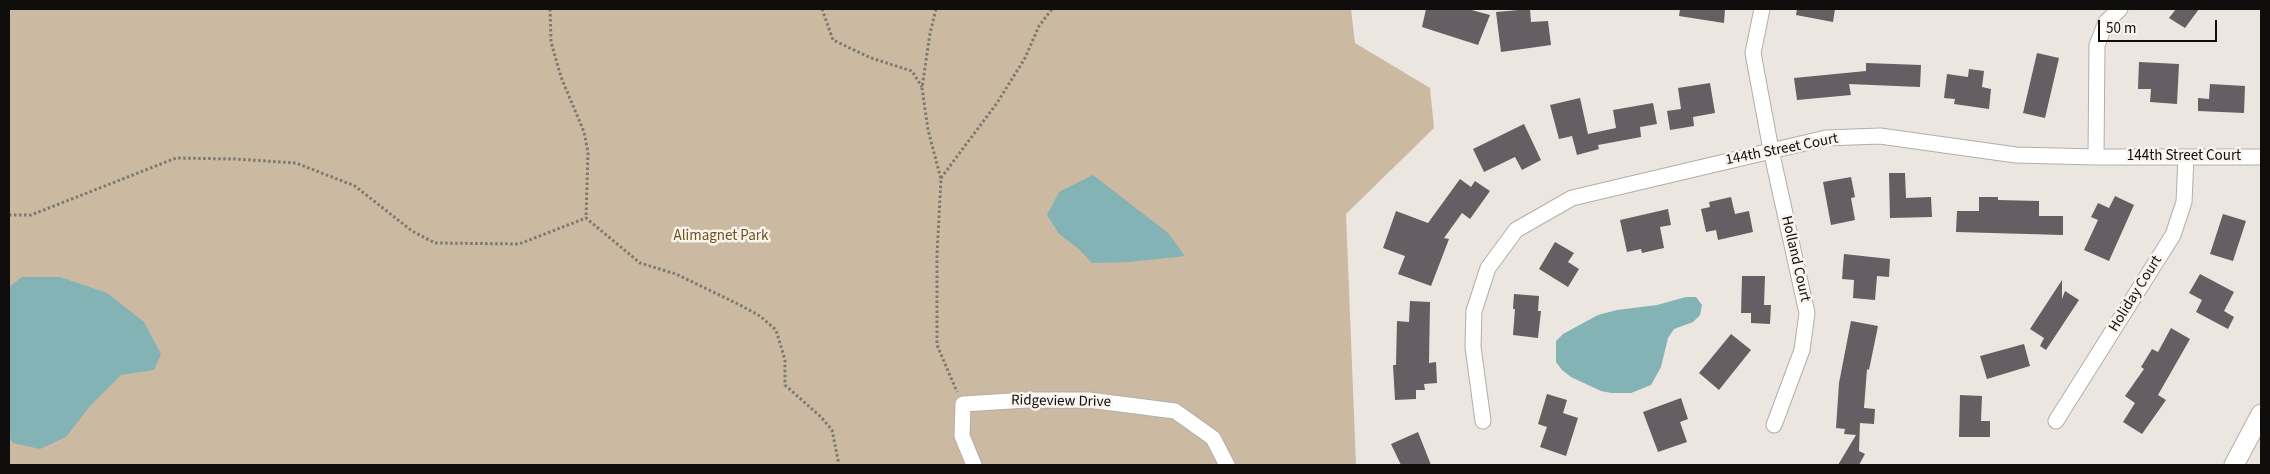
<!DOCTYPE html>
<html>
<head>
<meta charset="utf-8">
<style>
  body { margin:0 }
  #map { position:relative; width:2270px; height:474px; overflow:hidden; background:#ebe6df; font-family:"Source Sans 3",sans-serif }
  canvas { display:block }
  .frame { position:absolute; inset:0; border:10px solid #100e0c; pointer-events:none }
  .scale { position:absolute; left:2098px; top:20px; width:119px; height:22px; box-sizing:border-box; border:2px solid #100e0c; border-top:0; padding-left:6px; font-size:15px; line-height:18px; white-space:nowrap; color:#100e0c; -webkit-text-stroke:4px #f8f3ec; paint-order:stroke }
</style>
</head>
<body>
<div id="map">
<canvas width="2270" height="474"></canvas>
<div class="frame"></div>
<div class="scale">50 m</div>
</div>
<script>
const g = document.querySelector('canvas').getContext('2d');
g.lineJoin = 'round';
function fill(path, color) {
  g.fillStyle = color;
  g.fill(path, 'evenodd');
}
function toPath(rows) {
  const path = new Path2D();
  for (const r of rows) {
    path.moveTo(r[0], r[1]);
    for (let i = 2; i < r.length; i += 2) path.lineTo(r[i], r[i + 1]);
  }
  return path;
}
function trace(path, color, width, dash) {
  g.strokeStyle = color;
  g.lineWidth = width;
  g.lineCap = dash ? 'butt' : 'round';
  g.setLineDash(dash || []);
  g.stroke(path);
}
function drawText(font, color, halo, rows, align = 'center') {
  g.font = font + ' "Source Sans 3",sans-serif';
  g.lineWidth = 5;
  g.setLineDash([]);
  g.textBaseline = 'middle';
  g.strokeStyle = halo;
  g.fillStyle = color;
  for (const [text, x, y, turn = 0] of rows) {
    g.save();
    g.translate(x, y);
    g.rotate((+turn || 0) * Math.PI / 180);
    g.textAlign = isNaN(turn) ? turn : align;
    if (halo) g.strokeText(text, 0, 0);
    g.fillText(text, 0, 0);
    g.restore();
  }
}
const green = toPath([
  [9,9,1351,9,1355,43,1430,88,1434,128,1346,214,1356,465,9,465]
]);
const water = toPath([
  [1093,175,1168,233,1185,256,1130,262,1092,263,1079,249,1059,234,1047,215,1059,192],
  [22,277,60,277,107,293,144,322,161,354,154,370,121,375,90,406,66,437,40,449,13,443,9,437,9,287],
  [1686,297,1696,297,1702,305,1700,315,1693,322,1674,329,1668,338,1661,367,1651,385,1631,393,1611,393,1601,391,1571,377,1562,370,1556,362,1556,341,1563,334,1598,315,1617,310,1657,305]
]);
const building = toPath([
  [1426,9,1468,9,1490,15,1478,45,1422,27],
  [1530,9,1531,22,1548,21,1551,45,1501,52,1496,12],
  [1680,9,1725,9,1724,23,1679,16],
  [1797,9,1835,9,1833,22,1796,15],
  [2176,9,2199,9,2185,28,2169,18],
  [2037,53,2059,58,2045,118,2023,113],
  [2139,62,2179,64,2177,104,2150,102,2151,89,2138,89],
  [1866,63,1921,65,1920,87,1849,84,1851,95,1797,100,1794,78,1866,71],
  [1969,69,1984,71,1982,87,1991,89,1989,109,1954,104,1955,99,1944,98,1947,74,1968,77],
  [1710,83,1715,113,1693,117,1694,126,1670,130,1667,111,1681,109,1678,88],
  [2210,84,2245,86,2244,113,2198,111,2198,98,2209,99],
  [1580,98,1588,134,1616,128,1613,110,1653,103,1657,124,1640,127,1641,137,1598,145,1599,149,1577,155,1572,136,1559,139,1550,105],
  [1524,124,1541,160,1522,170,1515,157,1484,172,1473,149],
  [1889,173,1905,173,1906,198,1931,197,1932,217,1890,218],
  [1851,177,1855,197,1851,198,1855,220,1831,225,1823,182],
  [1460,179,1471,187,1475,181,1490,191,1470,219,1462,213,1444,238,1449,239,1431,286,1398,274,1405,256,1383,248,1396,211,1428,223],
  [2115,196,2134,205,2109,261,2084,250,2098,220,2091,217,2098,203,2109,208],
  [1731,197,1735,214,1749,211,1753,232,1718,240,1716,230,1706,232,1701,209,1710,207,1709,202],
  [1979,197,1998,197,1998,200,2039,201,2039,216,2063,216,2063,235,1956,232,1957,211,1979,211],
  [1668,209,1671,225,1660,227,1664,248,1642,253,1641,249,1627,252,1620,220],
  [2223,214,2246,221,2233,261,2210,254],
  [1555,242,1574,253,1568,262,1579,269,1568,287,1539,269],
  [1844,254,1890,259,1889,277,1877,276,1875,300,1853,298,1854,280,1842,279],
  [2200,274,2234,292,2224,311,2234,317,2228,329,2196,312,2202,300,2189,293],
  [1742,276,1765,276,1764,305,1771,305,1770,324,1751,323,1751,313,1741,313],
  [2062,280,2062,299,2065,291,2079,300,2046,350,2040,346,2044,338,2030,329],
  [1514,294,1539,296,1538,311,1541,311,1538,338,1513,335,1515,309,1513,309],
  [1410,301,1430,302,1429,363,1436,362,1437,383,1424,384,1425,390,1416,390,1416,399,1395,400,1393,365,1396,365,1397,321,1409,322],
  [1851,321,1878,326,1869,370,1867,369,1864,408,1875,409,1874,424,1860,423,1859,451,1865,454,1859,465,1838,465,1856,435,1844,434,1845,429,1836,428,1839,383],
  [2171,328,2190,339,2158,395,2166,400,2142,434,2123,422,2135,403,2125,396,2144,369,2141,367,2152,349,2158,352],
  [1731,334,1751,350,1719,390,1699,373],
  [2024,344,2030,366,1987,379,1980,356],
  [1547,394,1567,400,1563,413,1578,418,1566,456,1540,447,1547,427,1538,424],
  [1960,395,1982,396,1981,421,1990,421,1990,437,1959,437],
  [1681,398,1688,419,1680,422,1687,442,1658,452,1643,412],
  [1418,432,1431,465,1401,465,1391,444]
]);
const path = toPath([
  [550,9,551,42,561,77,584,132,588,152,586,218],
  [822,9,833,40,871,58,912,71,922,87],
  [936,9,930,33,922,88,928,130,941,179,937,255,937,345,957,392],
  [941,178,997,103,1025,58,1039,26,1052,9],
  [9,215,31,215,176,158,235,159,296,163,355,186,412,231,435,243,519,244,586,218,640,263,676,274,740,305,760,316,776,330,785,360,785,385,821,417,832,430,839,465]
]);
const minor = toPath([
  [1762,9,1753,53,1771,150,1807,313,1802,350,1774,425],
  [2096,157,2097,45,2106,22,2120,9],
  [1483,421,1473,347,1474,311,1488,268,1516,230,1572,198,1826,138,1880,136,2016,155,2096,157,2261,157],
  [2056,421,2173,235,2184,202,2186,157],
  [974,465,962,436,963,404,1027,400,1089,400,1175,411,1213,438,1227,465]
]);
const tertiary = toPath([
  [2234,465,2261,414]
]);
const streetNames = [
  ["144th Street Court",1782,150,-11],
  ["144th Street Court",2184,157],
  ["Holland Court",1795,259,77],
  ["Holiday Court",2136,294,-58],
  ["Ridgeview Drive",1061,402,1]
];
const parkNames = [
  ["Alimagnet Park",721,237]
];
fill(green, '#cbbaa1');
fill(water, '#83b3b4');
fill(building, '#655e63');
trace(minor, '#b3aea7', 17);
trace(tertiary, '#b3aea7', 21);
trace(path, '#7c7974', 3, [2.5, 2.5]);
trace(minor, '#fff', 15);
trace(tertiary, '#fff', 19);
drawText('15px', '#100e0c', '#f8f3ec', streetNames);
drawText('15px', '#70521c', '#f8f3ec', parkNames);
</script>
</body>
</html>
